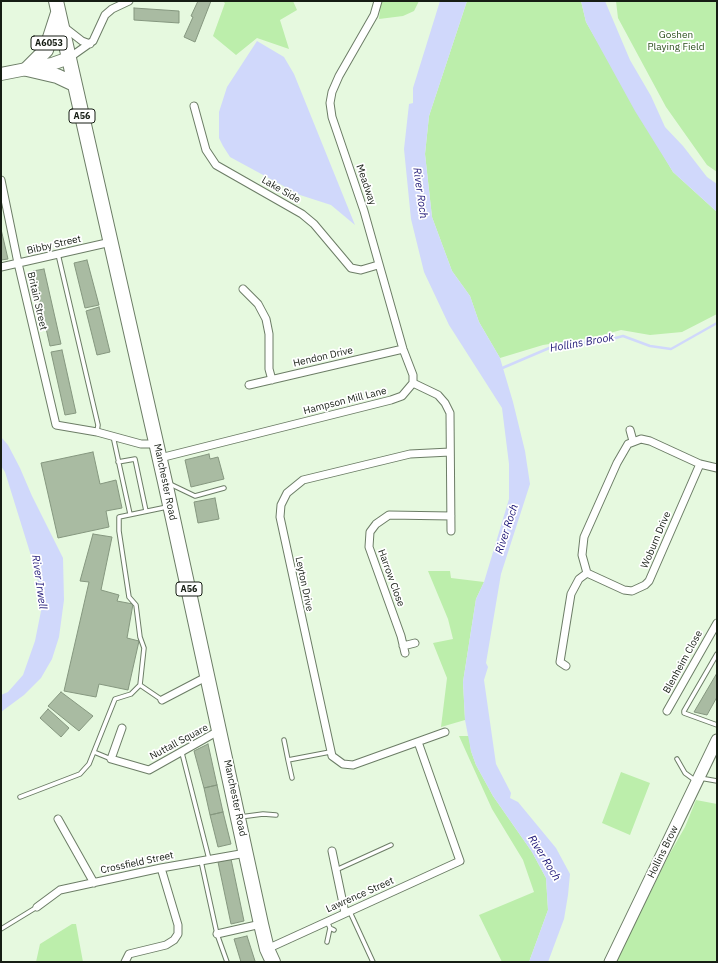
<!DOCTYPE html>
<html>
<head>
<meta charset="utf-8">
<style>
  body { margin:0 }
  #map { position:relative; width:718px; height:963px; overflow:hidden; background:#e6f9df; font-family:"IBM Plex Sans",sans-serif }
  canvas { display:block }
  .frame { position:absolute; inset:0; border:2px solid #161d14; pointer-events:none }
</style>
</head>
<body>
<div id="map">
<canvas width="718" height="963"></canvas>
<div class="frame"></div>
</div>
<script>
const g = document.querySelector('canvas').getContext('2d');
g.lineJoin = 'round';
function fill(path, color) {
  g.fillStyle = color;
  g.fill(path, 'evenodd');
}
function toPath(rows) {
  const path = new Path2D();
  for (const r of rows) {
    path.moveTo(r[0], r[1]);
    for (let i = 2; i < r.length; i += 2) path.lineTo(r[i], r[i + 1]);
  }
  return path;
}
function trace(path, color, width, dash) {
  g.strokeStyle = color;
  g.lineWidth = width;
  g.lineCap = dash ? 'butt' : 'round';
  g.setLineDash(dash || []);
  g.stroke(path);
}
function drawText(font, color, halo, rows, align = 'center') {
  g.font = font + ' "IBM Plex Sans",sans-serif';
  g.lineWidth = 3.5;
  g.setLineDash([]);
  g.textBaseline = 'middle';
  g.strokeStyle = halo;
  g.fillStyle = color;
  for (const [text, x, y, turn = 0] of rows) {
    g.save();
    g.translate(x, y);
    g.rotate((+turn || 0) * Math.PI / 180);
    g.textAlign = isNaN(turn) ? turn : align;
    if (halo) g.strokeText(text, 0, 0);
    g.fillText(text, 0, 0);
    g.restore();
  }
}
const green = toPath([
  [222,1,293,1,297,10,280,20,289,49,257,38,236,55,213,36,225,3],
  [381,1,419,1,414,11,403,16,379,19],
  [467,1,581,1,586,22,673,172,717,212,717,314,682,332,650,335,621,330,595,337,543,345,500,358,479,322,470,296,452,271,432,217,425,154,429,116],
  [616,1,717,1,717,172,707,165,666,107,618,18],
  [428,571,450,571,451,578,484,582,476,599,463,682,465,720,441,727,447,678,433,643,453,639,448,619],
  [459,736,469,736,471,751,476,765,493,796,532,852,546,878,548,910,529,962,502,962,479,915,534,892,523,860,492,809],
  [621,772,650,783,630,835,602,823],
  [696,800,717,804,717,962,616,962,669,855,685,827],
  [72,924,76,924,83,962,36,962,40,944]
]);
const water = toPath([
  [440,1,467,1,429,116,425,154,432,217,452,271,470,296,479,322,500,358,513,402,525,451,530,484,501,574,486,663,488,667,484,680,496,764,511,793,510,798,518,802,556,848,570,874,568,895,564,919,548,962,529,962,548,910,546,878,532,852,493,796,476,765,471,751,465,720,463,682,476,599,484,582,509,499,509,464,502,408,449,325,424,272,411,219,404,149,409,104,413,103,413,88],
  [581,1,605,1,630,60,651,96,665,127,683,146,707,177,717,184,717,212,673,172,635,111,586,22],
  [257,41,284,57,294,74,355,225,331,205,300,195,230,157,223,146,219,138,219,112,227,87],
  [1,437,8,445,20,468,32,496,63,558,64,600,59,637,52,659,41,678,24,695,1,712,1,695,8,692,23,675,35,641,41,611,37,575,5,472,1,466]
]);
const stream = toPath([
  [500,369,554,346,608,340,623,336,650,346,671,349,717,323]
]);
const building = toPath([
  [198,1,211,1,195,42,184,37,193,17,191,16,198,1],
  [134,8,179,11,179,23,134,20,134,8],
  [1,229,8,259,1,260,1,229],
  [87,260,99,305,85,308,74,263,87,260],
  [44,269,61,344,50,346,33,271,44,269],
  [99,307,110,352,97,355,86,311,99,307],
  [62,350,76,413,65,415,51,352,62,350],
  [93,452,100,484,116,480,122,508,106,511,109,527,58,538,41,463,93,452],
  [209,454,210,459,218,457,224,479,191,487,185,460,209,454],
  [215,498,219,519,198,523,194,502,215,498],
  [93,534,112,537,101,590,119,595,117,601,133,604,127,638,139,641,128,690,99,684,96,697,64,691,89,582,80,581,93,534],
  [717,673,717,697,707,715,694,712,717,673],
  [61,692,93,716,79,731,48,706,61,692],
  [48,709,69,728,61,737,40,718,48,709],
  [208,744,217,785,204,788,194,751,208,744],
  [217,785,223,812,210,815,204,788,217,785],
  [223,812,231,844,218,847,210,815,223,812],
  [231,859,244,921,231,924,218,862,231,859],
  [247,936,255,961,255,962,241,962,234,939,247,936]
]);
const lane = toPath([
  [58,254,98,425,97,432],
  [113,436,130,514],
  [118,462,135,459,146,511],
  [170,484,195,496,224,488],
  [717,654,684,711,684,713,717,725],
  [162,700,140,685,144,648,140,637,136,605,129,597,119,531,119,517,167,507],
  [284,740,288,760,330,752],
  [94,752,111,759],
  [182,753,209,859],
  [677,759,685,773,696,781],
  [288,760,292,778],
  [700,778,717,781],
  [20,797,80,774,89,764,115,699,131,694,140,685],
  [240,817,263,814,276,815],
  [201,861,217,934,227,962],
  [336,870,391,845],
  [350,912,373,962],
  [327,921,330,928,334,930],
  [1,929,37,907],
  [327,942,330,928]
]);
const street = toPath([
  [378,1,374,15,339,76,332,92,330,103,332,117,364,211,403,349,413,375,413,383],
  [64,27,82,41,90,44],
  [69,58,93,41,105,15,112,9,129,1],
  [194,106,206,150,216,165,302,214,314,224,351,268,361,270,378,265],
  [1,180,18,263,56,425,97,432,141,444,156,444],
  [1,267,111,242],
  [243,289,258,304,266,319,269,334,269,369,272,380],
  [413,383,438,395,445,403,450,413,451,531],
  [249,385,403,349],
  [630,430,633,441],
  [160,458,391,400,402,396,413,383],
  [700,464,649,581,645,585,632,591,624,590,587,573,582,555,584,537,617,463,628,444,641,439,650,441,700,464,717,468],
  [403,646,415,643],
  [405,653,401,636,369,547,370,532,376,524,389,515,451,516],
  [566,666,560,662,571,594,579,579,587,573],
  [162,700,208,676],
  [667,711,717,623],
  [122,728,111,759,149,770,213,734,220,733],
  [445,732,353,765,343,764,332,756,280,517,281,505,287,493,303,480,410,454,450,452],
  [58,819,94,883],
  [332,851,345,913],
  [37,907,60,890,161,868,246,853],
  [217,934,261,924],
  [267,949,460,861,418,742],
  [125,962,129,954,166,945,174,940,178,934,178,925,161,868]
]);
const secondary = toPath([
  [610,962,717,740]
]);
const primary = toPath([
  [1,74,52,64,69,58]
]);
const highway = toPath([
  [56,1,165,482,261,924,267,949,273,962],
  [27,69,46,50,58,13],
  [27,69,57,76,74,84]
]);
const shields = [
  [49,43,36],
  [82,116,26],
  [189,589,26]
];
const shieldNames = [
  ["A6053",49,43],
  ["A56",82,116],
  ["A56",189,589]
];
const parkNames = [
  ["Goshen",676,35],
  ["Playing Field",676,47]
];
const streetNames = [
  ["Meadway",366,185,71],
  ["Lake Side",281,190,30],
  ["Bibby Street",54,245,-13],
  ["Britain Street",37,301,77],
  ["Hendon Drive",323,357,-13],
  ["Hampson Mill Lane",345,401,-14],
  ["Manchester Road",165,482,78],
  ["Woburn Drive",656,540,-67],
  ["Harrow Close",391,578,70],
  ["Leyton Drive",304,584,78],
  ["Blenheim Close",683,662,-61],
  ["Nuttall Square",179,742,-28],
  ["Manchester Road",235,798,78],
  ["Hollins Brow",663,852,-64],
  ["Crossfield Street",137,863,-12],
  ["Lawrence Street",360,895,-24]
];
const waterNames = [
  ["River Roch",420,193,82],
  ["Hollins Brook",582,343,-10],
  ["River Roch",507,529,-72],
  ["River Irwell",39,582,82],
  ["River Roch",544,858,58]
];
fill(green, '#bceeab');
fill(water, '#d0d8fb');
trace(stream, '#d0d8fb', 2.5);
fill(building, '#a9bba2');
trace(building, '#85977f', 1);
trace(lane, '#6c7d66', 5.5);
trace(street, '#6c7d66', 9);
trace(secondary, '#6c7d66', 13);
trace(primary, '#6c7d66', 14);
trace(highway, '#6c7d66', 16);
trace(lane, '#fff', 3.5);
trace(street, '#fff', 7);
trace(secondary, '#fff', 11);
trace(primary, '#fff', 12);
trace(highway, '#fff', 14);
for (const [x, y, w] of shields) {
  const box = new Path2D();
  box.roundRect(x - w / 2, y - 7, w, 14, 3);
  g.fillStyle = '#fff';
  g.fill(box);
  trace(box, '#161d14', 1);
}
drawText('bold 9px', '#161d14', null, shieldNames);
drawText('10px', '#294e1a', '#fff', parkNames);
drawText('10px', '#161d14', '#fff', streetNames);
drawText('italic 11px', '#1f1777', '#fff', waterNames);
</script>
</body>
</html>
